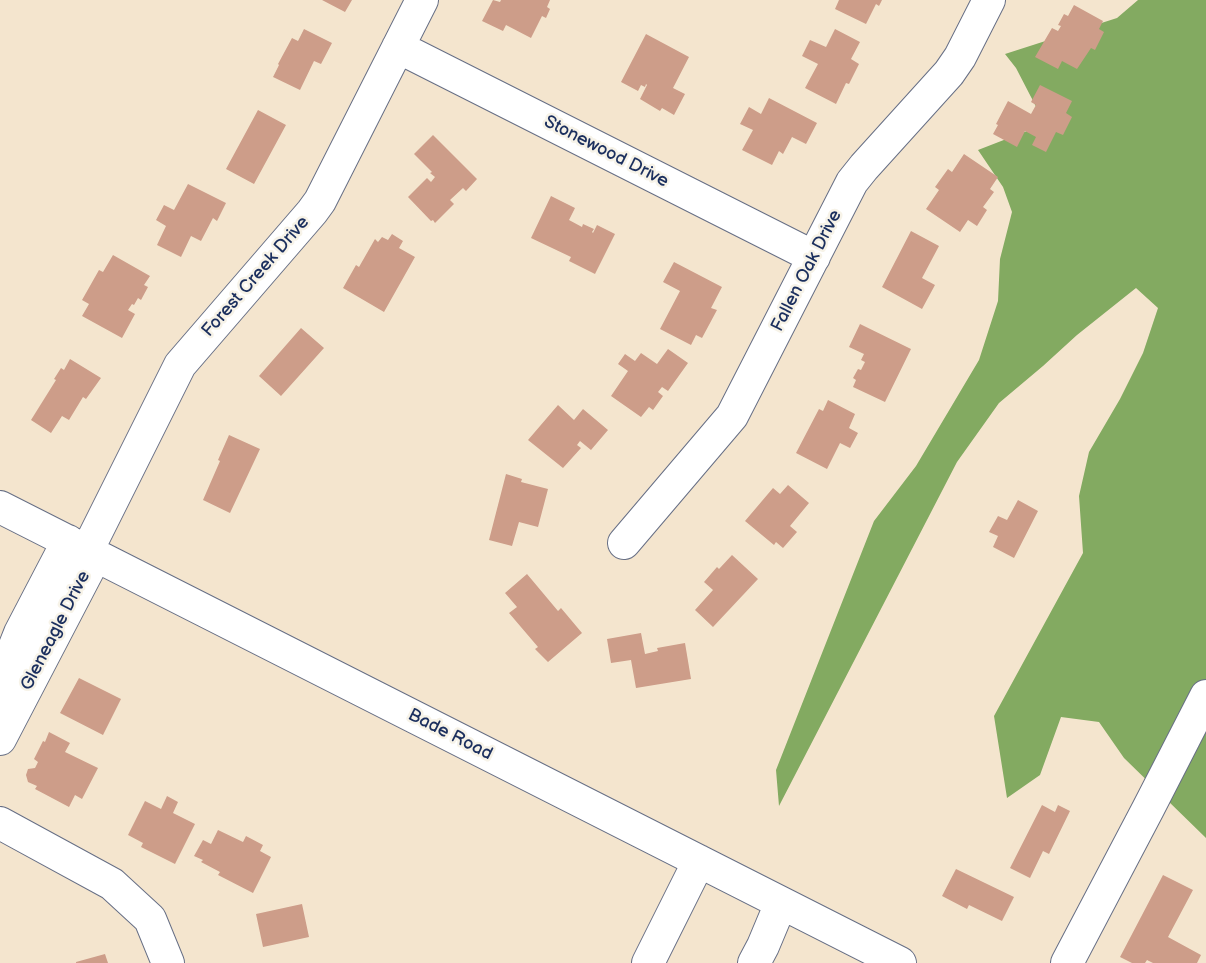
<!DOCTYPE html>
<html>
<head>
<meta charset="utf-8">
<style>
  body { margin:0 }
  canvas { display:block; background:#f4e5ce }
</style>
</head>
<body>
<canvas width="1206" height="963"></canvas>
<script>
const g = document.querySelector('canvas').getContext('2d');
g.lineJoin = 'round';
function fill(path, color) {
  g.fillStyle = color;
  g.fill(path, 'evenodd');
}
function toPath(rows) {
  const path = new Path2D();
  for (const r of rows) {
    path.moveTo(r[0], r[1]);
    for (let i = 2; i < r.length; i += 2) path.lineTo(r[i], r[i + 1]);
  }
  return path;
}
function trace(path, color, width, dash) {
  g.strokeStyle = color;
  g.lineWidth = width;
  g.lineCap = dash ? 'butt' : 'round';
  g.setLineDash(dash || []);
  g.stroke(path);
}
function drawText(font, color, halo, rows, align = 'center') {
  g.font = font + ' "Balsamiq Sans",sans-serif';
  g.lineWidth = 5;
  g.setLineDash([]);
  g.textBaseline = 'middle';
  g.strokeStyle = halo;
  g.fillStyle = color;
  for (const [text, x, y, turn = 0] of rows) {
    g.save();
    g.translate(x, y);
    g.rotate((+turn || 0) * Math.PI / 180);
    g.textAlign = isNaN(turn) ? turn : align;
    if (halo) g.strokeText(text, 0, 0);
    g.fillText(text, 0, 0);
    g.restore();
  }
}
const forest = toPath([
  [1138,0,1206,0,1206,838,1124,758,1099,722,1061,717,1040,775,1007,798,994,716,1083,553,1079,496,1089,452,1120,399,1143,353,1158,308,1136,288,1077,335,1043,366,999,403,957,462,779,806,776,770,874,521,916,466,979,360,998,301,1000,259,1012,212,1003,187,978,150,1045,124,1016,68,1005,54,1117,18]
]);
const building = toPath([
  [322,0,352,0,345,12],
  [493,0,500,2,501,0,550,0,547,7,550,9,546,18,542,16,531,38,506,25,503,31,482,21],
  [839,0,882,0,879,6,876,4,866,24,835,9],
  [1074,5,1103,21,1099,29,1104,32,1095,50,1091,48,1077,69,1062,61,1058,69,1035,57,1052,28,1058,31,1061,26,1058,25,1064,14,1068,16],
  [304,29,332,43,321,64,314,61,300,90,273,77,279,65,278,64,292,38,298,41],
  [835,29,860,42,851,59,859,64,849,84,846,83,836,104,805,88,818,64,802,56,810,40,826,47],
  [646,34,689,57,673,88,685,94,674,115,662,108,660,111,640,99,647,85,646,84,645,87,641,85,638,91,621,82],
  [1040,85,1072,101,1066,113,1072,117,1063,135,1056,132,1046,152,1032,145,1036,137,1025,131,1017,147,993,134,998,125,996,124,1008,101,1031,114,1036,105,1031,102],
  [769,98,817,123,806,144,792,137,783,154,779,151,772,165,742,150,753,130,740,124,749,107,761,114],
  [258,110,286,125,254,184,226,169],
  [433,135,477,179,466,191,463,188,450,200,454,204,435,223,433,220,431,221,408,197,427,178,431,182,435,177,430,173,432,172,414,154],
  [964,154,998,177,990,189,994,192,983,207,987,210,977,226,968,220,960,232,926,209,939,190,935,187,948,169,952,172],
  [188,184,226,203,217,221,213,218,201,241,191,236,181,257,157,245,166,226,156,220,164,205,174,210],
  [551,196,575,208,569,220,582,227,583,224,594,229,592,232,593,233,597,225,615,234,595,274,569,261,571,257,531,238],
  [911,231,939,246,922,278,935,285,922,309,882,287],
  [392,234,403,241,399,248,415,257,384,312,343,288,356,265,359,267,375,239,378,242,382,237,388,240],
  [113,255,150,276,144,285,148,287,141,300,138,298,134,305,132,304,128,310,135,314,122,338,82,316,89,304,82,300,99,270,103,272],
  [674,262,722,287,711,308,717,310,702,338,696,335,691,345,660,329,680,291,663,282],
  [860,324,911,349,885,402,853,387,856,380,853,378,858,369,861,370,865,362,861,360,864,354,849,347],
  [301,328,324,348,281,396,259,376],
  [668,349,688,363,668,391,662,387,658,392,663,396,653,410,649,407,641,417,611,396,628,371,618,364,625,354,635,361,641,353,657,364],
  [70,359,101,378,86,399,83,397,69,420,62,416,51,433,31,420,56,380,54,379,61,368,64,370],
  [828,400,855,414,849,428,858,433,850,448,840,443,827,469,796,453,819,409,823,411],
  [558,405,574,420,583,409,608,430,591,450,580,441,577,445,581,448,563,468,528,440],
  [229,435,260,449,230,513,203,500,220,461,218,460],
  [506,474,522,479,521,482,548,489,538,527,519,522,512,546,489,540],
  [788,485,809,503,790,526,797,532,783,548,776,542,774,545,745,521,773,488,780,494],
  [1018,500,1038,511,1014,558,993,547,998,536,989,532,998,516,1007,520],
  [732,555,758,579,713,627,695,610,713,590,704,582,717,567,719,569],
  [527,574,558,611,561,608,582,633,548,662,535,649,538,647,509,613,517,607,505,593],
  [641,633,645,654,658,651,657,648,685,643,691,679,636,688,631,660,611,663,607,639],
  [79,678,121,699,103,735,60,713],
  [49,732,70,743,65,752,98,768,82,799,75,795,69,807,35,789,37,786,28,782,26,775,28,769,35,768,38,762,34,759,43,741,45,742],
  [167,796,178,802,173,813,195,824,175,864,141,847,143,843,128,835,145,801,161,809],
  [1042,805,1055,812,1058,805,1070,811,1049,854,1043,851,1030,878,1010,868],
  [218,830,243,842,246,836,263,845,260,851,271,857,253,893,218,875,220,872,201,862,203,860,194,856,203,840,211,844],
  [956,869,1014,897,1002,921,969,905,967,909,942,896],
  [1163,875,1193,890,1168,937,1201,955,1197,963,1153,963,1147,960,1145,963,1132,963,1120,957],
  [302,904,309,937,263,947,256,914],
  [105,954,108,963,76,963,76,962]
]);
const minor = toPath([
  [398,47,814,257],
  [0,507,900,963],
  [624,543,732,416,852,182,864,167,949,73,960,57,989,0],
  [87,551,180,365,312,212,320,201,422,0],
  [0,690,7,666,20,633,68,541],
  [0,739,96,555],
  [0,823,112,884,150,919,168,963],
  [648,963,699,861],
  [754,963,763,946,781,903],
  [1067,963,1148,809,1206,696]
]);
const streetNames = [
  ["Stonewood Drive",606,152,27],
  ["Fallen Oak Drive",807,271,-63],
  ["Forest Creek Drive",256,277,-49],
  ["Gleneagle Drive",56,631,-63],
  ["Bade Road",450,735,27]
];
fill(forest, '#83aa61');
fill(building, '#cd9d89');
trace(minor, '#676f85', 34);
trace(minor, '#fff', 32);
drawText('18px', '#1b2f5e', '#f7f3e8', streetNames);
</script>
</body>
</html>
